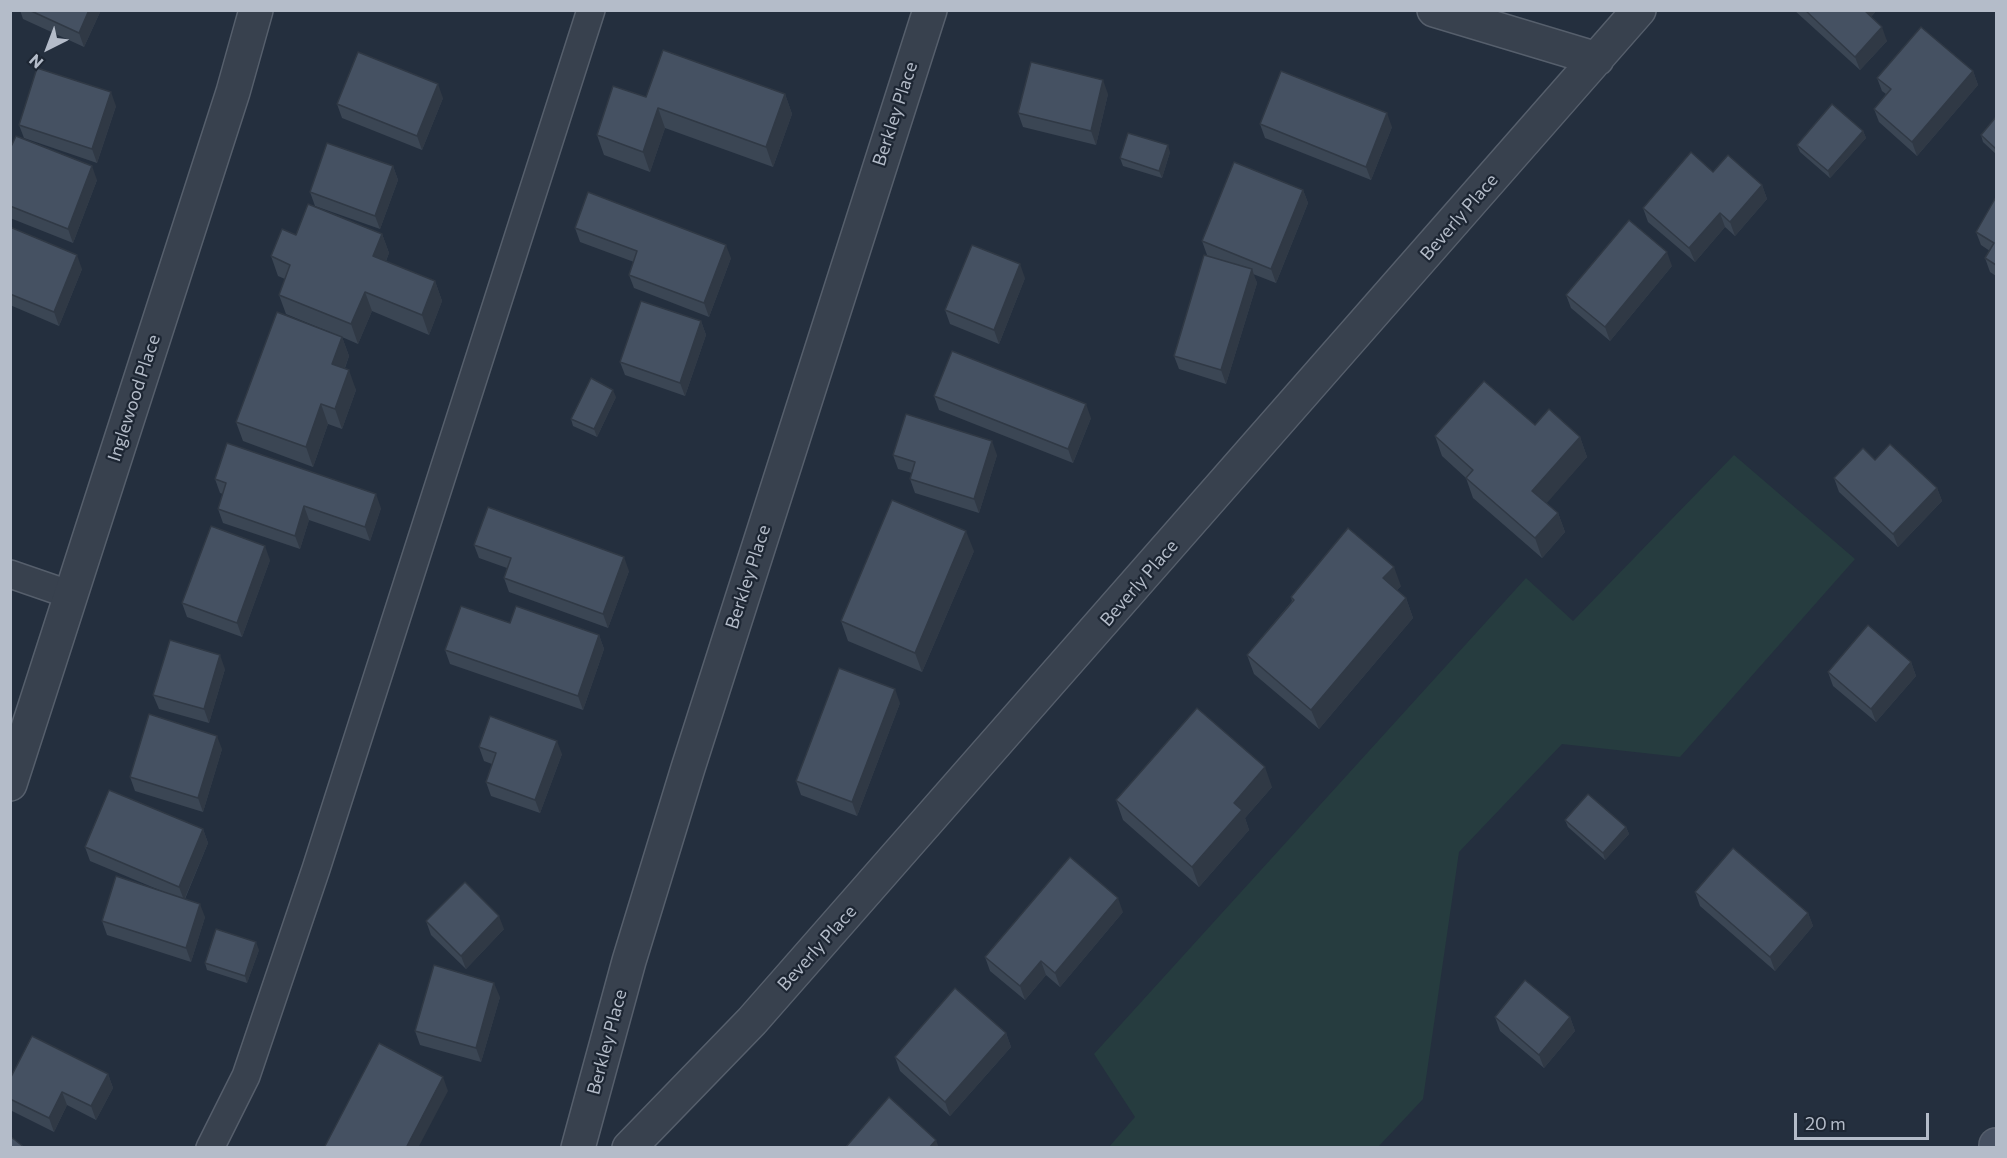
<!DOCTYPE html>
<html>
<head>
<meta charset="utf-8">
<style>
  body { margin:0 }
  #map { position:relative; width:2007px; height:1158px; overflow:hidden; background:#242f3e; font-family:Commissioner,sans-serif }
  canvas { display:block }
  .frame { position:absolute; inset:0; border:12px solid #b4bcc9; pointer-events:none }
  .north { position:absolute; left:18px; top:18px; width:60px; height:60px; -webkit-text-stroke:4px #1d2633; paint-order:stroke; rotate:222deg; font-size:16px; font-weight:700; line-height:24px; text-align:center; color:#b4bcc9 }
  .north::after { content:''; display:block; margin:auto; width:21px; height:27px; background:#b4bcc9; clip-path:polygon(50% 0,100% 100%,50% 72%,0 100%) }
  .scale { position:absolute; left:1794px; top:1113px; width:135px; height:27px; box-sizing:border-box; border:3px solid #b4bcc9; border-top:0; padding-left:8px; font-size:18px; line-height:21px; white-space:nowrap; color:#b4bcc9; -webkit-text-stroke:4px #1d2633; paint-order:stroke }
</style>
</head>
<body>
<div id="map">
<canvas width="2007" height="1158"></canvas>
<div class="frame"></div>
<div class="north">N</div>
<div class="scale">20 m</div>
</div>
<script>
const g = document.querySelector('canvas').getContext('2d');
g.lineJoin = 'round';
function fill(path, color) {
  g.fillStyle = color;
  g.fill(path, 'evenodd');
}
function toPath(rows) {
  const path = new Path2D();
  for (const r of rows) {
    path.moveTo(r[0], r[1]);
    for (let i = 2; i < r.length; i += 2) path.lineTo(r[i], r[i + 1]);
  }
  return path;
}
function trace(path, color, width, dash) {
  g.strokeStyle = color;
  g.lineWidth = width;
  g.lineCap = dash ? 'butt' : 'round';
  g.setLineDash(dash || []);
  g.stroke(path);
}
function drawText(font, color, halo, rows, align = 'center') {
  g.font = font + ' Commissioner,sans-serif';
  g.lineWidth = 4.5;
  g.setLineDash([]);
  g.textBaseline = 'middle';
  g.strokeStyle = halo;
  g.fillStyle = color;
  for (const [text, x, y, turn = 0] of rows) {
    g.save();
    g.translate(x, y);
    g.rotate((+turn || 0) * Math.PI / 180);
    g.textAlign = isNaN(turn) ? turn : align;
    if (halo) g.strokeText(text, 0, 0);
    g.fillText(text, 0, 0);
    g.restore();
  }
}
const green = toPath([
  [1734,455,1855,559,1680,757,1562,744,1459,852,1423,1099,1378,1147,1109,1147,1135,1117,1094,1054,1526,578,1573,621]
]);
const lane = toPath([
  [10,574,71,595],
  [210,1148,246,1076,316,869,591,10]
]);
const street = toPath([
  [1434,10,1597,59],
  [10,784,233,92,256,10],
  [578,1148,629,961,688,768,930,10],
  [629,1148,752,1021,1639,10]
]);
const secondary = toPath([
  [1996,1148,1996,1145]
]);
const wall = toPath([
  [20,10,101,10,84,47,23,19],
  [1794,10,1877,10,1871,17,1887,41,1860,70],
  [1973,71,1978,85,1917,156,1879,122,1874,109,1886,94,1882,91,1877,78],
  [785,94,792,114,773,167,665,128,650,172,604,155,597,135,646,97],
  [1108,94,1096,145,1023,127,1018,113],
  [443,98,422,150,342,118,337,104],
  [116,106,97,163,24,138,19,125],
  [1996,117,1996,154,1983,142,1981,135],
  [1260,124,1392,127,1371,180,1265,138],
  [1863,131,1866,138,1830,178,1800,152,1797,145],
  [10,149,97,180,73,243,10,218],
  [1170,152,1162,178,1123,166,1120,158],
  [393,166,398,180,380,229,315,206,310,192],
  [1713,172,1762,185,1767,199,1735,236,1725,227,1695,262,1648,222,1643,208],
  [1303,190,1308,203,1276,283,1253,274,1257,283,1226,384,1179,369,1174,356,1207,255,1202,241],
  [1996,197,1996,276,1990,272,1985,258,1990,251,1981,245,1976,232],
  [10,227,82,269,59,326,10,305],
  [575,228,731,258,709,317,634,288,629,275,634,262,580,242],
  [382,234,389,253,386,261,435,281,442,301,429,335,372,311,358,344,342,337,349,356,345,368,356,390,342,429,328,424,313,467,243,441,236,422,332,333,286,314,279,295,285,279,278,276,271,256,296,235],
  [1672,266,1610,341,1571,308,1566,295],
  [1025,278,999,344,950,324,945,310],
  [701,321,706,335,685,396,625,375,620,362],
  [934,396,1091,418,1073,463,939,410],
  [616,397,597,437,573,426,571,419],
  [1535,425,1580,437,1587,457,1546,503,1558,513,1565,532,1542,558,1473,498,1466,478,1442,456,1435,436],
  [893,455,997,455,979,513,915,493,910,479,912,473,898,469],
  [1875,460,1937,488,1942,501,1898,547,1839,492,1834,478],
  [215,479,381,508,370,541,309,520,300,549,223,523,218,509,223,494,220,493],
  [474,545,629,571,608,628,509,592,504,578,507,568,479,558],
  [974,551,922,672,848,641,841,621],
  [270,560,242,637,187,617,182,603],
  [1401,586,1397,590,1406,598,1413,618,1319,729,1254,674,1247,655,1292,601,1291,597],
  [510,623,599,635,604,649,583,710,450,664,445,650],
  [1911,662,1916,676,1876,722,1833,686,1828,672],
  [225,669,209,723,159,709,153,695],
  [900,703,857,816,801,795,796,781],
  [479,747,562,754,540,813,491,796,486,782,492,764,484,761],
  [222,749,203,812,135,791,130,777],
  [1272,787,1245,818,1249,830,1199,887,1123,820,1116,800],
  [1565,820,1626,827,1629,834,1605,860,1568,827],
  [203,829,208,843,185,899,205,917,191,962,107,935,102,921,164,892,90,861,85,847],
  [1695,892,1808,913,1813,926,1775,971,1700,906],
  [1123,912,1060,987,1046,975,1025,1000,990,971,985,957],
  [426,921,504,929,466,969,431,935],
  [259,950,247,983,207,970,205,963],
  [500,997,481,1062,420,1045,415,1031],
  [1495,1017,1570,1017,1575,1031,1544,1068,1500,1031],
  [1006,1033,1011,1047,950,1116,900,1071,895,1057],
  [108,1074,113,1088,96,1120,67,1105,54,1132,10,1110,10,1079]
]);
const shadedWall = toPath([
  [89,10,101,10,84,47,79,33],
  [1862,10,1877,10,1866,22],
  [1882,27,1887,41,1860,70,1855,57],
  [1973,71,1978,85,1917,156,1912,142],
  [1103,80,1108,94,1096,145,1091,131],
  [438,84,443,98,422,150,417,136],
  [111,92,116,106,97,163,92,149],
  [785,94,792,114,773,167,766,147],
  [658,108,665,128,650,172,643,152],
  [1387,113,1392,127,1371,180,1366,167],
  [1863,131,1866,138,1830,178,1828,171],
  [1168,145,1170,152,1162,178,1159,171],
  [92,166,97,180,73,243,68,229],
  [393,166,398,180,380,229,375,216],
  [1762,185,1767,199,1735,236,1730,222],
  [1303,190,1308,203,1276,283,1271,269],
  [1720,213,1725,227,1695,262,1689,248],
  [382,234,389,253,380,276,373,256],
  [726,245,731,258,709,317,704,303],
  [1667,252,1672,266,1610,341,1605,327],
  [77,255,82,269,59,326,54,312],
  [1020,264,1025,278,999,344,994,330],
  [1252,269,1257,283,1226,384,1221,370],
  [435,281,442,301,429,335,422,315],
  [365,292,372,311,358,344,351,324],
  [701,321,706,335,685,396,680,383],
  [342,337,349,356,339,383,332,364],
  [349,370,356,390,342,429,335,409],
  [613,390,616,397,597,437,594,429],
  [321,404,328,424,313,467,306,447],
  [1086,404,1091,418,1073,463,1068,449],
  [1580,437,1587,457,1540,511,1532,491],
  [992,441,997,455,979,513,974,499],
  [1937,488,1942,501,1898,547,1893,534],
  [376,494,381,508,370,541,365,527],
  [304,506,309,520,300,549,295,536],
  [1558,513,1565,532,1542,558,1535,538],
  [966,531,974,551,922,672,915,653],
  [265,546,270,560,242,637,237,623],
  [624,557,629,571,608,628,603,614],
  [1394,567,1401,586,1390,598,1383,578],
  [1406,598,1413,618,1319,729,1311,710],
  [599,635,604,649,583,710,578,696],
  [220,655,225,669,209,723,204,709],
  [1911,662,1916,676,1876,722,1871,709],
  [895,689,900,703,857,816,852,802],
  [217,736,222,749,203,812,198,798],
  [557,741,562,754,540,813,535,800],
  [1265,767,1272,787,1245,818,1249,830,1199,887,1192,867,1234,803],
  [1626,827,1629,834,1605,860,1603,853],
  [203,829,208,843,184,900,179,887],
  [1118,898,1123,912,1060,987,1055,973],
  [200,904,205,917,191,962,186,948],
  [1808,913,1813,926,1775,971,1770,957],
  [499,916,504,929,466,969,461,956],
  [256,942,259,950,247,983,245,976],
  [1041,961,1046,975,1025,1000,1020,986],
  [494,983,500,997,481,1062,476,1048],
  [1570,1017,1575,1031,1544,1068,1539,1055],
  [1006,1033,1011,1047,950,1116,945,1102],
  [108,1074,113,1088,96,1120,91,1106],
  [443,1077,448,1091,418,1148,406,1148],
  [62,1092,67,1105,54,1132,49,1118],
  [936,1140,939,1148,929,1148]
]);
const building = toPath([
  [29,10,89,10,79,33,29,10],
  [1805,10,1864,10,1882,27,1855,57,1805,10],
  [1921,27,1973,71,1912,142,1874,109,1891,89,1877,78,1921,27],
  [663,50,785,94,766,147,658,108,643,152,597,135,613,86,646,97,663,50],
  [358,52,438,84,417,136,337,104,358,52],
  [1031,62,1103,80,1091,131,1018,113,1031,62],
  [37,68,111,92,92,149,19,125,37,68],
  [1281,71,1387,113,1366,167,1260,124,1281,71],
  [1832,104,1863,131,1828,171,1797,145,1832,104],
  [1996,117,1996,149,1981,135,1996,117],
  [1128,133,1168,145,1159,171,1120,158,1128,133],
  [16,136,92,166,68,229,10,206,10,149,16,136],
  [327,143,393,166,375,216,310,192,327,143],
  [1691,152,1713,172,1728,155,1762,185,1730,222,1720,213,1689,248,1643,208,1691,152],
  [1234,162,1303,190,1271,269,1202,241,1234,162],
  [588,192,726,245,704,303,629,275,637,251,575,228,588,192],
  [1996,197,1996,265,1985,258,1994,243,1976,232,1996,197],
  [308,204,382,234,373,256,435,281,422,315,365,292,351,324,279,295,290,265,271,256,282,229,296,235,308,204],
  [1629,220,1667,252,1605,327,1566,295,1629,220],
  [10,227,77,255,54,312,10,294,10,227],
  [972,245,1020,264,994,330,945,310,972,245],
  [1204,255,1252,269,1221,370,1174,356,1204,255],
  [641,301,701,321,680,383,620,362,641,301],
  [277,312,342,337,332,364,349,370,335,409,321,404,306,447,236,422,277,312],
  [952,351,1086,404,1068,449,934,396,952,351],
  [591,378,613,390,594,429,571,419,591,378],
  [1484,381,1535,425,1549,409,1580,437,1532,491,1558,513,1535,538,1466,478,1473,470,1435,436,1484,381],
  [906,414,992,441,974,499,910,479,915,462,893,455,906,414],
  [227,443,376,494,365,527,304,506,295,536,218,509,226,483,215,479,227,443],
  [1890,444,1937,488,1893,534,1834,478,1863,448,1875,460,1890,444],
  [892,500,966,531,915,653,841,621,892,500],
  [488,507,624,557,603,614,504,578,511,558,474,545,488,507],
  [211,526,265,546,237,623,182,603,211,526],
  [1348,528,1394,567,1383,578,1406,598,1311,710,1247,655,1294,600,1291,597,1348,528],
  [461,606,510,623,516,606,599,635,578,696,445,650,461,606],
  [1868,625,1911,662,1871,709,1828,672,1868,625],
  [170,640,220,655,204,709,153,695,170,640],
  [839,668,895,689,852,802,796,781,839,668],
  [1197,708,1265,767,1234,803,1242,810,1192,867,1116,800,1197,708],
  [149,714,217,736,198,798,130,777,149,714],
  [490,716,557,741,535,800,486,782,496,753,479,747,490,716],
  [109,790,203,829,179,887,85,847,109,790],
  [1588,794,1626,827,1603,853,1565,820,1588,794],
  [1733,848,1808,913,1770,957,1695,892,1733,848],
  [1070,857,1118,898,1055,973,1041,961,1020,986,985,957,1070,857],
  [116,876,200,904,186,948,102,921,116,876],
  [465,882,499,916,461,956,426,921,465,882],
  [216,929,256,942,245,976,205,963,216,929],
  [434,965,494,983,476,1048,415,1031,434,965],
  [1525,980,1570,1017,1539,1055,1495,1017,1525,980],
  [955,988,1006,1033,945,1102,895,1057,955,988],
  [32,1036,108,1074,91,1106,62,1092,49,1118,10,1099,10,1079,32,1036],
  [379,1043,443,1077,406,1148,324,1148,379,1043],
  [889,1097,936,1140,929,1148,845,1148,889,1097],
  [10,1136,25,1148,10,1148,10,1136]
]);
const streetNames = [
  ["Berkley Place",895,114,-72],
  ["Beverly Place",1459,217,-49],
  ["Inglewood Place",134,398,-72],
  ["Berkley Place",748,577,-72],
  ["Beverly Place",1139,583,-49],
  ["Beverly Place",817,948,-48],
  ["Berkley Place",607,1042,-75]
];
fill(green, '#263c3f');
trace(lane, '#565f6c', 30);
trace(street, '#565f6c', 36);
trace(secondary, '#565f6c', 36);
trace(lane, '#38414e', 27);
trace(street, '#38414e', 33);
trace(secondary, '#465061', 33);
fill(wall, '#3b4654');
fill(shadedWall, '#303945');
fill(building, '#455162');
trace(building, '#303945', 1.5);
drawText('18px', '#b4bcc9', '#1d2633', streetNames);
</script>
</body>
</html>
